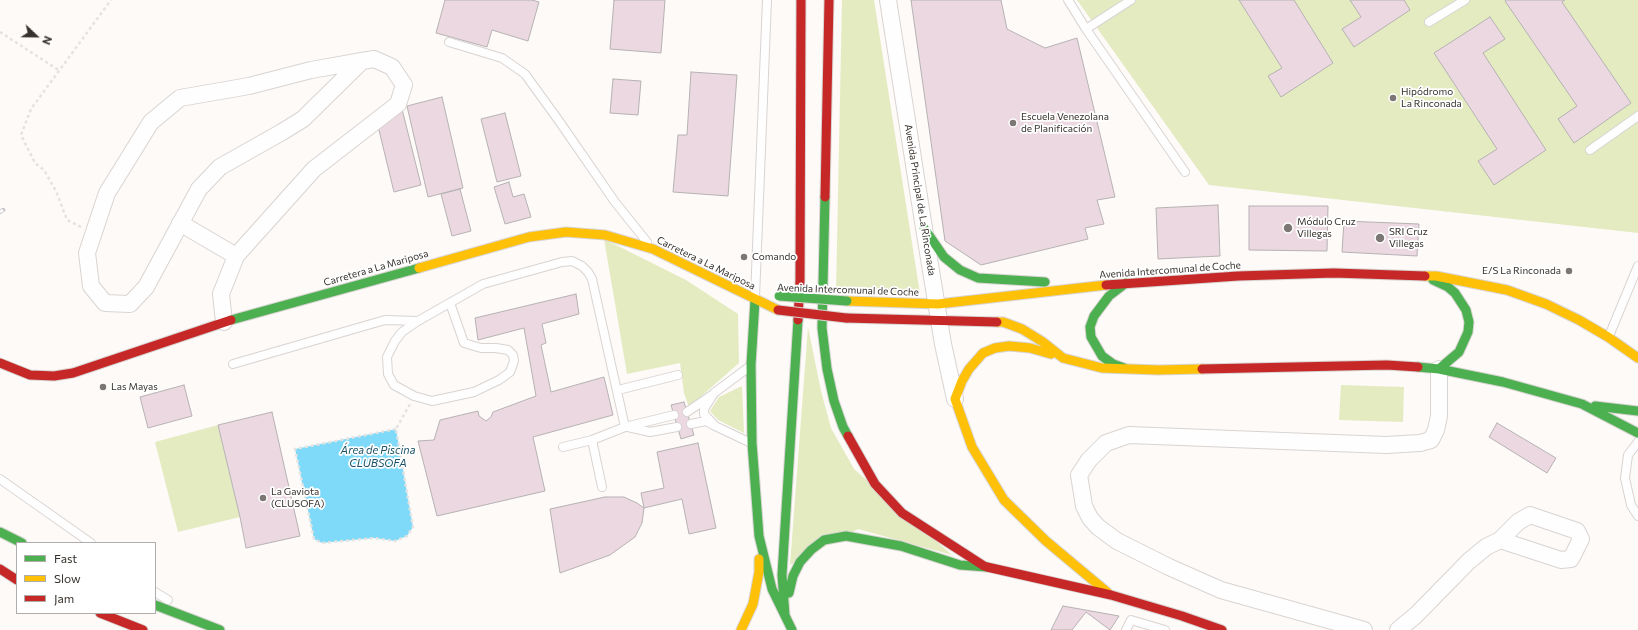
<!DOCTYPE html>
<html>
<head>
<meta charset="utf-8">
<style>
  body { margin:0 }
  #map { position:relative; width:1638px; height:630px; overflow:hidden; background:#fdfaf8; font-family:Commissioner,sans-serif }
  canvas { display:block }
  .legend { position:absolute; left:16px; top:542px; width:140px; height:72px; box-sizing:border-box; background:#fff; border:1px solid #afadab; margin:0; padding:5px 7px; list-style:none; font-size:12px; color:#36312d }
  .legend li { display:flex; align-items:center; gap:8px; height:20px }
  .legend b { width:20px; border:1px solid #afadab }
  .north { position:absolute; left:16px; top:16px; width:40px; height:40px; -webkit-text-stroke:3px #fff; paint-order:stroke; rotate:112deg; font-size:11px; font-weight:700; line-height:16px; text-align:center; color:#36312d }
  .north::after { content:''; display:block; margin:auto; width:14px; height:18px; background:#36312d; clip-path:polygon(50% 0,100% 100%,50% 72%,0 100%) }
</style>
</head>
<body>
<div id="map">
<canvas width="1638" height="630"></canvas>
<ul class="legend">
<li><b style="height:5px;background:#4caf50"></b>Fast</li>
<li><b style="height:5px;background:#ffc107"></b>Slow</li>
<li><b style="height:5px;background:#c62828"></b>Jam</li>
</ul>
<div class="north">N</div>
</div>
<script>
const g = document.querySelector('canvas').getContext('2d');
g.lineJoin = 'round';
function fill(path, color) {
  g.fillStyle = color;
  g.fill(path, 'evenodd');
}
function toPath(rows) {
  const path = new Path2D();
  for (const r of rows) {
    path.moveTo(r[0], r[1]);
    for (let i = 2; i < r.length; i += 2) path.lineTo(r[i], r[i + 1]);
  }
  return path;
}
function trace(path, color, width, dash) {
  g.strokeStyle = color;
  g.lineWidth = width;
  g.lineCap = dash ? 'butt' : 'round';
  g.setLineDash(dash || []);
  g.stroke(path);
}
function drawText(font, color, halo, rows, align = 'center') {
  g.font = font + ' Commissioner,sans-serif';
  g.lineWidth = 3.5;
  g.setLineDash([]);
  g.textBaseline = 'middle';
  g.strokeStyle = halo;
  g.fillStyle = color;
  for (const [text, x, y, turn = 0] of rows) {
    g.save();
    g.translate(x, y);
    g.rotate((+turn || 0) * Math.PI / 180);
    g.textAlign = isNaN(turn) ? turn : align;
    if (halo) g.strokeText(text, 0, 0);
    g.fillText(text, 0, 0);
    g.restore();
  }
}
const green = toPath([
  [842,0,874,0,920,294,836,292],
  [1077,0,1638,0,1638,233,1209,185],
  [604,239,686,280,738,314,739,363,689,407,684,393,680,363,627,374],
  [808,327,821,391,831,428,854,469,952,555,858,529,790,565],
  [1341,385,1404,387,1403,422,1339,420],
  [742,386,744,433,718,420,710,411,719,397],
  [218,425,240,517,178,532,155,442]
]);
const water = toPath([
  [396,429,413,527,407,536,395,541,374,538,322,543,314,539,295,449]
]);
const building = toPath([
  [445,0,532,0,539,2,528,41,492,30,487,47,436,33,445,0],
  [614,0,665,0,661,53,610,49,614,0],
  [911,0,1001,0,1007,29,1045,48,1077,38,1115,197,1097,200,1104,224,1085,228,1088,239,981,265,945,241,911,0],
  [1239,0,1294,0,1333,63,1281,97,1268,76,1282,68,1239,0],
  [1350,0,1404,0,1410,10,1354,47,1342,29,1361,17,1350,0],
  [1506,0,1565,0,1562,2,1631,103,1574,143,1558,119,1577,106,1505,1,1506,0],
  [1490,17,1505,39,1483,53,1546,150,1494,185,1478,161,1497,149,1434,53,1490,17],
  [691,72,737,75,728,196,673,192,678,135,687,135,691,72],
  [613,79,641,81,638,115,610,113,613,79],
  [442,97,463,188,428,197,407,106,442,97],
  [402,109,421,185,394,192,378,126,402,109],
  [505,113,521,176,497,182,481,119,505,113],
  [509,182,513,197,524,194,531,217,505,224,494,187,509,182],
  [460,189,471,231,452,236,441,194,460,189],
  [1218,205,1220,256,1158,259,1156,208,1218,205],
  [1249,206,1328,206,1327,251,1249,250,1249,206],
  [1344,221,1419,224,1417,256,1342,252,1344,221],
  [576,294,579,314,542,324,546,343,541,345,551,392,604,377,613,415,533,437,545,491,437,516,418,441,434,440,440,420,478,411,479,416,486,421,491,417,493,412,536,396,524,328,478,340,475,318,576,294],
  [184,385,192,416,148,428,140,397,184,385],
  [684,402,694,435,681,439,671,405,684,402],
  [272,412,300,536,246,548,240,517,218,425,272,412],
  [1497,423,1556,458,1547,473,1489,437,1497,423],
  [698,443,716,528,689,534,682,499,644,508,641,493,664,488,657,452,698,443],
  [605,497,624,497,637,503,644,508,642,523,635,537,610,555,560,573,550,509,605,497],
  [1063,606,1119,616,1110,630,1086,612,1072,630,1051,630,1063,606]
]);
const path = toPath([
  [0,32,60,71],
  [81,227,67,220,56,191,44,170,35,163,21,135,31,109,111,0],
  [396,429,295,449,314,539,322,543,374,538,395,541,407,536,413,527,396,429,410,404]
]);
const lane = toPath([
  [1068,0,1086,29,1185,172],
  [1429,22,1465,0],
  [1086,29,1131,0],
  [449,42,502,58,525,74,559,121,615,202,647,242],
  [1590,150,1638,116],
  [755,297,767,0],
  [418,321,402,332,395,341,387,357,388,374,394,385,414,396,432,401,474,392,499,380,510,372,514,361,513,355,508,350,496,348,481,348,464,343,450,303],
  [1609,336,1638,266],
  [233,364,385,320,418,321,483,284,562,262,572,261,582,266,588,272,592,279,625,427],
  [749,367,714,393,704,409,704,414,715,426,751,443],
  [618,390,678,375],
  [687,412,712,395],
  [691,424,706,421,713,425],
  [628,427,650,432,677,427],
  [592,440,602,487],
  [1638,442,1628,455,1625,478,1631,505,1638,516],
  [563,447,592,440,625,427,674,415],
  [0,479,91,543],
  [155,592,168,600],
  [1126,630,1131,620,1165,630]
]);
const street = toPath([
  [888,0,924,228,943,344,955,399],
  [180,223,236,256],
  [224,322,221,294,236,256,314,169,398,104,404,85,392,67,374,59,362,61,311,70,249,86,180,98,151,122,107,193,87,253,91,286,105,303,130,304,146,287,199,189,220,167,282,132,303,119,362,61],
  [1364,630,1221,590,1169,567,1117,541,1098,527,1090,518,1084,506,1079,475,1089,460,1106,443,1129,435,1386,445,1420,443,1431,440,1436,430,1439,416,1439,369],
  [1398,630,1416,615,1469,561,1486,547,1500,540,1518,522,1530,515,1577,531,1581,539,1571,559,1561,560,1500,540]
]);
const fast = toPath([
  [825,197,822,328,827,369,834,401,843,427,848,436],
  [924,228,944,257,960,270,978,278,1045,282],
  [1433,280,1448,287,1455,293,1466,310,1469,322,1468,332,1459,352,1439,369],
  [755,300,751,365,752,443,759,536,772,589,792,630],
  [231,320,419,268],
  [1418,367,1439,369,1503,382,1582,404,1638,433],
  [1124,368,1113,364,1102,356,1091,337,1090,327,1094,316,1109,296,1126,283],
  [1595,406,1638,411],
  [0,532,22,543],
  [789,593,793,576,800,562,811,550,824,540,846,536,901,546,960,565,987,567],
  [155,605,220,630],
  [785,615,782,575,798,320]
]);
const slow = toPath([
  [419,268,529,237,566,232,605,235,653,249,778,310],
  [1425,276,1436,276,1507,290,1546,304,1579,320,1608,337,1638,358],
  [847,301,938,304,1106,285],
  [997,322,1003,322,1022,329,1043,342,1063,358,1102,368,1158,370,1202,369],
  [955,399,962,381,969,369,983,353,995,348,1009,346,1030,348,1051,354],
  [955,399,972,447,1004,500,1046,541,1107,592],
  [741,630,753,604,759,572,759,559]
]);
const jam = toPath([
  [825,197,829,0],
  [1106,285,1238,276,1334,273,1425,276],
  [846,318,997,322],
  [798,320,800,280,801,0],
  [0,363,30,375,54,376,73,373,231,320],
  [1202,369,1387,365,1418,367],
  [848,436,875,484,902,513,984,566],
  [987,567,1111,595,1182,616,1222,630],
  [0,569,17,580],
  [100,613,143,630]
]);
const rail = toPath([
  [0,212,3,210]
]);
const fastBridge = toPath([
  [779,296,847,301]
]);
const jamBridge = toPath([
  [778,310,846,318]
]);
const markers = [
  [1393,98,4,"#7c7774"],
  [1013,123,4,"#7c7774"],
  [1288,228,5,"#7c7774"],
  [1380,238,5,"#7c7774"],
  [744,257,4,"#7c7774"],
  [1569,271,4,"#7c7774"],
  [103,387,4,"#7c7774"],
  [263,498,4,"#7c7774"]
];
const poiNames = [
  ["Hipódromo",1401,92],
  ["La Rinconada",1401,104],
  ["Escuela Venezolana",1021,117],
  ["de Planificación",1021,129],
  ["Módulo Cruz",1297,222],
  ["Villegas",1297,234],
  ["SRI Cruz",1389,232],
  ["Villegas",1389,244],
  ["Comando",752,257],
  ["E/S La Rinconada",1561,271,"right"],
  ["Las Mayas",111,387],
  ["La Gaviota",271,492],
  ["(CLUSOFA)",271,504]
];
const streetNames = [
  ["Avenida Principal de La Rinconada",920,200,81],
  ["Carretera a La Mariposa",706,263,26],
  ["Carretera a La Mariposa",376,268,-16],
  ["Avenida Intercomunal de Coche",1170,270,-4],
  ["Avenida Intercomunal de Coche",848,290,2]
];
const waterNames = [
  ["Área de Piscina",378,450],
  ["CLUBSOFA",378,463]
];
fill(green, '#e4ebc1');
fill(water, '#7edaf8');
fill(building, '#ebd8e1');
trace(building, '#b6b2b3', 1);
trace(lane, '#d8d4d2', 10);
trace(street, '#d8d4d2', 18);
trace(fast, '#d8d4d2', 11);
trace(slow, '#d8d4d2', 11);
trace(jam, '#d8d4d2', 11);
trace(path, '#e4e3e2', 2.5, [3, 3]);
trace(lane, '#fffefe', 8);
trace(street, '#fffefe', 16);
trace(fast, '#4caf50', 9);
trace(slow, '#ffc107', 9);
trace(jam, '#c62828', 9);
trace(rail, '#c6c4c4', 4.5);
trace(rail, '#fff', 3, [9]);
trace(fastBridge, '#d8d4d2', 11, []);
trace(jamBridge, '#d8d4d2', 11, []);
trace(fastBridge, '#4caf50', 9);
trace(jamBridge, '#c62828', 9);
for (const [x, y, r, color] of markers) {
  const dot = new Path2D();
  dot.arc(x, y, r, 0, 2 * Math.PI);
  g.fillStyle = color;
  g.fill(dot);
  trace(dot, '#fff', 1.5);
}
drawText('10px', '#36312d', '#fff', poiNames, 'left');
drawText('10px', '#36312d', '#fff', streetNames);
drawText('italic 11px', '#1b5164', '#fff', waterNames);
</script>
</body>
</html>
